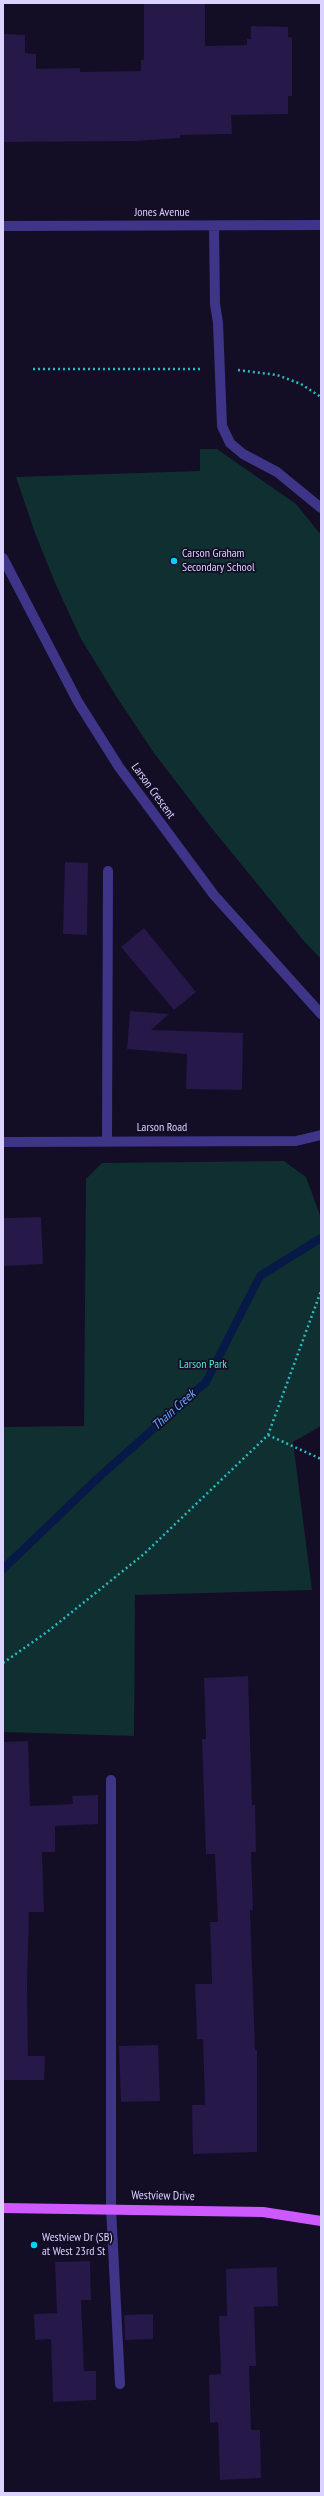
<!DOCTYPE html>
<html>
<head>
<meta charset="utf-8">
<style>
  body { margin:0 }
  #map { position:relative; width:324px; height:2496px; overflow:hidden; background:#130d26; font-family:"PT Sans Narrow",sans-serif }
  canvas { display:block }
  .frame { position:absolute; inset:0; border:4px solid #dbd2ff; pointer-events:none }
</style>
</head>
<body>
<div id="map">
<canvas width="324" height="2496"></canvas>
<div class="frame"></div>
</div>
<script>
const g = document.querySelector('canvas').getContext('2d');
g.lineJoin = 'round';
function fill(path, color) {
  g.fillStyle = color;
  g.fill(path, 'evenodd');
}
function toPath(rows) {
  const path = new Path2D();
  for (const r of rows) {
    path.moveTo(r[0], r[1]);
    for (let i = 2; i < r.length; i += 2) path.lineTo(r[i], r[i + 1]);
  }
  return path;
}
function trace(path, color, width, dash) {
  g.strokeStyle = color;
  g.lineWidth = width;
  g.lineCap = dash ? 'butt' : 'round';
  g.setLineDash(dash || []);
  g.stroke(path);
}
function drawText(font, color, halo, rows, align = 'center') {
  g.font = font + ' "PT Sans Narrow",sans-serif';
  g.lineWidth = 3.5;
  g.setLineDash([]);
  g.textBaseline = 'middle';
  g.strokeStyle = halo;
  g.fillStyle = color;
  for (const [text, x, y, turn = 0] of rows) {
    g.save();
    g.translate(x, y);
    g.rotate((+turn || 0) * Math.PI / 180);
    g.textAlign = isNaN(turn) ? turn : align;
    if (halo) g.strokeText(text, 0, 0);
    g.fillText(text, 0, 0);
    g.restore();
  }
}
const green = toPath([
  [200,449,217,449,296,504,321,535,321,959,303,940,210,826,154,753,116,696,81,639,56,585,35,533,16,477,200,471],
  [284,1161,306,1177,321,1218,321,1426,293,1442,312,1590,135,1595,134,1736,3,1732,3,1427,84,1426,86,1179,102,1163]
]);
const stream = toPath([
  [3,1569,98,1478,206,1382,260,1276,321,1238]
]);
const building = toPath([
  [144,3,205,3,205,46,247,45,247,39,251,39,251,26,288,27,288,37,292,38,292,96,288,96,288,114,231,115,232,134,180,135,180,138,136,141,3,142,3,34,25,35,25,53,36,54,36,69,80,68,80,72,141,71,141,60,144,60],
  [65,862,88,863,87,935,63,934],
  [144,928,196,992,174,1010,121,947],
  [130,1011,169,1014,151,1030,243,1033,242,1090,186,1089,187,1054,127,1049],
  [41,1217,43,1264,4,1266,3,1218],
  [248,1676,252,1805,255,1805,256,1852,251,1852,253,1910,250,1910,255,2050,257,2050,257,2152,193,2154,192,2105,205,2105,203,2039,197,2039,195,1984,212,1984,210,1922,218,1922,215,1854,206,1854,202,1739,206,1739,204,1678],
  [28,1741,30,1806,73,1804,72,1796,98,1795,98,1824,55,1826,55,1852,42,1852,44,1912,29,1912,27,1983,28,2056,45,2056,44,2080,3,2080,3,1742],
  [158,2045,160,2101,121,2102,119,2046],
  [90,2261,91,2300,81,2300,84,2371,96,2371,96,2400,53,2402,51,2339,35,2340,34,2314,57,2313,55,2262],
  [277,2267,278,2306,254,2307,256,2366,249,2366,251,2430,260,2430,261,2478,220,2480,218,2422,210,2423,209,2375,221,2374,219,2316,227,2316,226,2269],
  [153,2314,153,2339,125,2340,124,2315]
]);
const path = toPath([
  [3,369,4,369],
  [33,369,200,369],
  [238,370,277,375,301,384,321,397],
  [268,1435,321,1459],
  [3,1663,47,1632,144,1554,268,1435,321,1291]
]);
const minor = toPath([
  [3,226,321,225],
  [214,226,215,304,218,323,222,426,230,443,243,454,277,472,321,508],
  [3,558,78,702,119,767,214,895,321,1014],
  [107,1141,108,871],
  [3,1142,296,1141,321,1135],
  [111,1780,111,2208,120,2384]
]);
const major = toPath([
  [3,2208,263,2212,321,2221]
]);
const markers = [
  [174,561,4,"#00d0fd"],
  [34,2245,4,"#00d0fd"]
];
const streetNames = [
  ["Jones Avenue",162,213],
  ["Larson Crescent",153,791,54],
  ["Larson Road",162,1128],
  ["Westview Drive",163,2196,1]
];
const poiNames = [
  ["Carson Graham",182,554],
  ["Secondary School",182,568],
  ["Westview Dr (SB)",42,2238],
  ["at West 23rd St",42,2252]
];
const parkNames = [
  ["Larson Park",203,1365]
];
const waterNames = [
  ["Thain Creek",174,1410,-42]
];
fill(green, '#102f30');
trace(stream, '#071946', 8);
fill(building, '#261848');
trace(path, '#27bcbe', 2.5, [2, 3]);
trace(minor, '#3f3588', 10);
trace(major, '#ce59ff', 10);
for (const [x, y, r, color] of markers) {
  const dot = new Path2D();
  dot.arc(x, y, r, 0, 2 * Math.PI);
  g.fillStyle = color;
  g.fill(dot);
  trace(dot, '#130d26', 1.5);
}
drawText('12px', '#dbd2ff', '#130d26', streetNames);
drawText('12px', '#dbd2ff', '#130d26', poiNames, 'left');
drawText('12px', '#56e7ce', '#130d26', parkNames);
drawText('italic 13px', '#60a9ff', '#130d26', waterNames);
</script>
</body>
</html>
